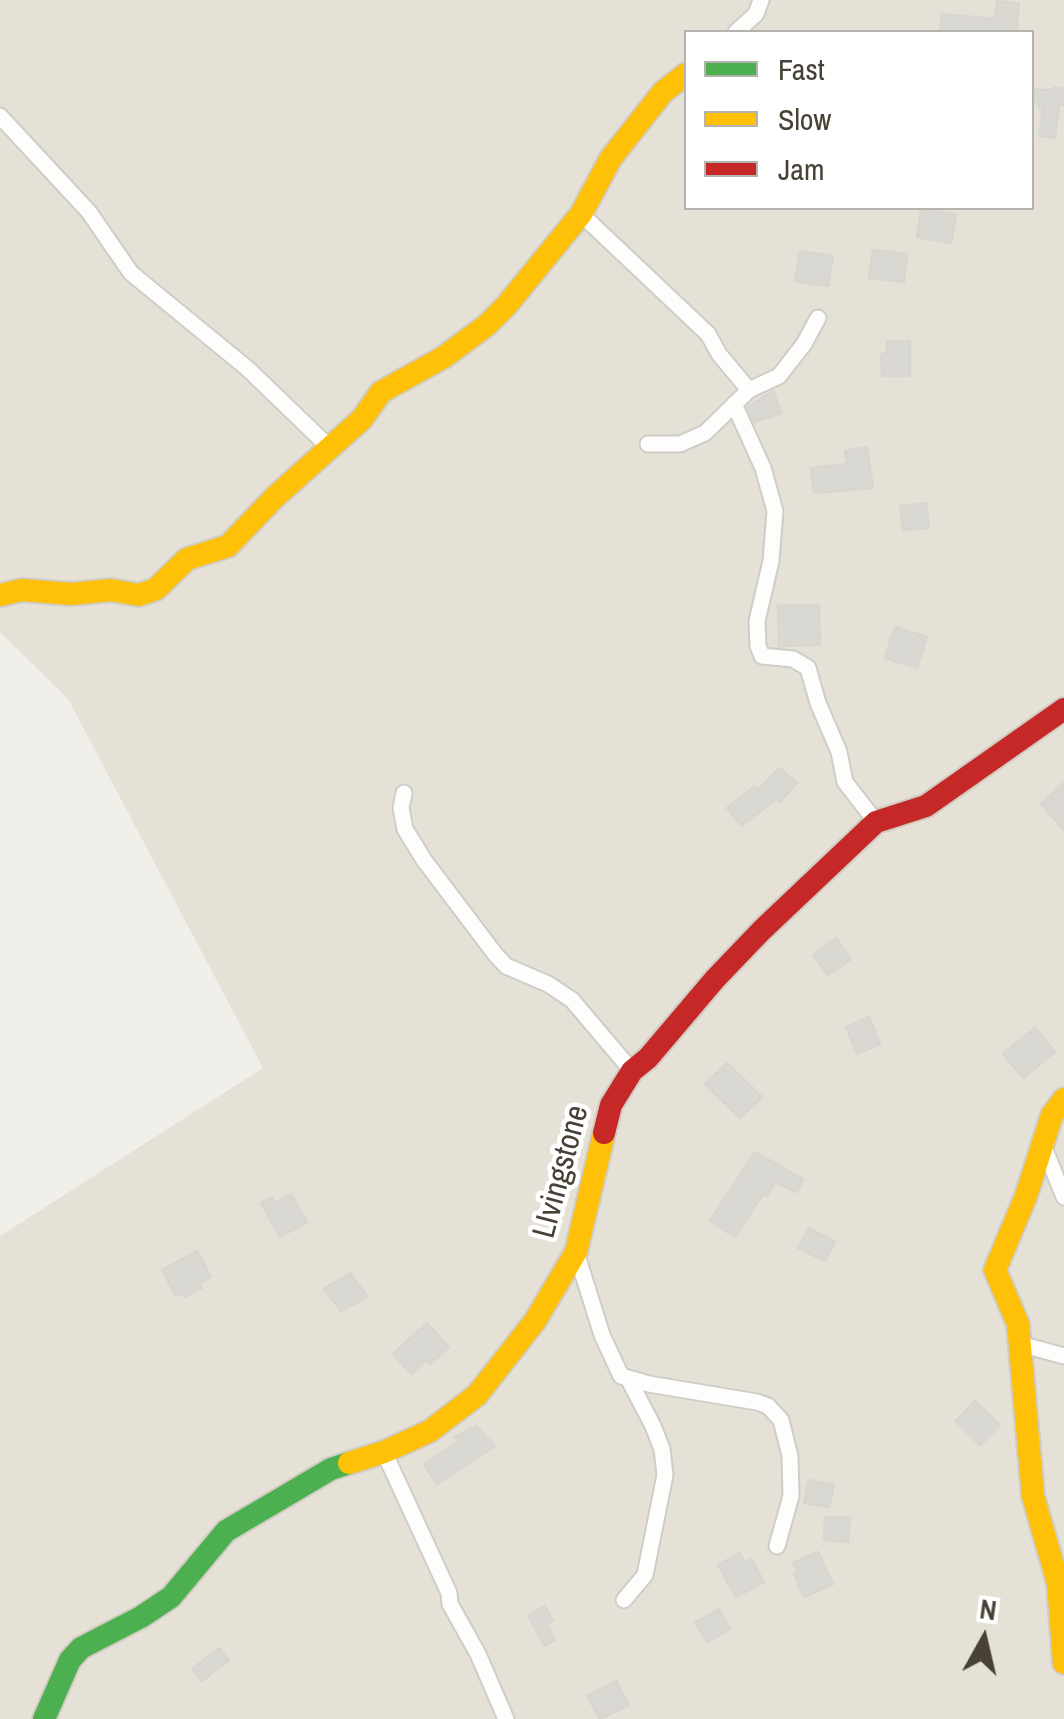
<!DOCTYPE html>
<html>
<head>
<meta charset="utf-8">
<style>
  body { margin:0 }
  #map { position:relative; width:1064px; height:1719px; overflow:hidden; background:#f1efea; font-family:"Archivo Narrow",sans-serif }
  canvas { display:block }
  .legend { position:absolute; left:684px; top:30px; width:350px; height:180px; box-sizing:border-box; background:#fff; border:2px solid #b5b3af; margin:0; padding:12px 18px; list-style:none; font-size:30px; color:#474136 }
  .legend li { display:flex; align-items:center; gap:20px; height:50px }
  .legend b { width:50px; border:2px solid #b5b3af }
  .north { position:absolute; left:934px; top:1589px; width:100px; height:100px; -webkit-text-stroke:8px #fff; paint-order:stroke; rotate:8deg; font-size:28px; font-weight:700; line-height:40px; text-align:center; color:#474136 }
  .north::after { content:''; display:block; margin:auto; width:35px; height:45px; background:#474136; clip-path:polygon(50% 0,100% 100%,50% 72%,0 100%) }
</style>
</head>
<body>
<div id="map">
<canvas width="1064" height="1719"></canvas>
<ul class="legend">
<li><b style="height:12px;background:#4caf50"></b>Fast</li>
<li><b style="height:12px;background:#ffc107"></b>Slow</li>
<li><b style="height:12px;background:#c62828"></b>Jam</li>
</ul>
<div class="north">N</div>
</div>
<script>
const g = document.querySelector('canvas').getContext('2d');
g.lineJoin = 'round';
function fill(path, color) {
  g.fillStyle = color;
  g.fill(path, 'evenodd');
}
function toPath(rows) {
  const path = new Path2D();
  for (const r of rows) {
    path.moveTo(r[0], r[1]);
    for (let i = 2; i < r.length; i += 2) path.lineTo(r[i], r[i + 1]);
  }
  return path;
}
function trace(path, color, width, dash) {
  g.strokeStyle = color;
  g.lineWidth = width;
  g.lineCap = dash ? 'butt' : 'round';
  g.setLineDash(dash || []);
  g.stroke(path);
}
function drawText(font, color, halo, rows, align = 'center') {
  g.font = font + ' "Archivo Narrow",sans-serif';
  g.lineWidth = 9;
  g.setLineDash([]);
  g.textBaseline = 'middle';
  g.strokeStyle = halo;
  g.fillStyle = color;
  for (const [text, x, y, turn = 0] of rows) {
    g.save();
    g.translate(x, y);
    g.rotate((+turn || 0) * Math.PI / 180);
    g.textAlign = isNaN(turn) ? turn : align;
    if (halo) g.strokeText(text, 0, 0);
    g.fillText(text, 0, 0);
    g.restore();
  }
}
const residential = toPath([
  [0,0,1064,0,1064,1719,0,1719,0,1236,263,1068,68,699,0,632],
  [686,32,1032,32,1032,208,686,208]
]);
const building = toPath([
  [997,1,1019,4,1016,32,940,32,942,14,995,19,997,1],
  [1054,87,1064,89,1064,105,1059,104,1055,138,1039,136,1043,108,1039,108,1039,101,1034,102,1034,90,1054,90,1054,87],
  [921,209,956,215,951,243,917,237,921,209],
  [873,250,907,254,904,282,869,278,873,250],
  [800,251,833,256,828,286,795,281,800,251],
  [887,341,910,341,910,376,882,376,881,354,887,354,887,341],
  [773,391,781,413,754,422,748,407,773,391],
  [867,447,873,488,814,493,811,468,847,464,845,451,867,447],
  [926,503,929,528,903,530,900,506,926,503],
  [819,605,820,645,779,646,778,606,819,605],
  [895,627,927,637,917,668,885,658,895,627],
  [779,768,797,783,780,802,776,799,742,826,727,808,755,786,758,790,779,768],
  [1064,783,1064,830,1041,804,1064,783],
  [836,938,851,959,828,975,813,955,836,938],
  [869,1017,880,1044,857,1054,846,1027,869,1017],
  [1035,1028,1055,1052,1023,1078,1003,1054,1035,1028],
  [727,1063,762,1097,740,1118,705,1084,727,1063],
  [755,1152,803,1179,797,1192,775,1182,767,1196,763,1194,735,1237,710,1221,755,1152],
  [291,1194,307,1222,280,1237,261,1203,272,1197,275,1203,291,1194],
  [809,1228,835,1242,825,1261,798,1248,809,1228],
  [197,1251,211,1277,199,1283,202,1288,185,1297,182,1293,176,1296,162,1270,197,1251],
  [350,1273,368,1297,341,1311,324,1289,350,1273],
  [427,1323,449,1347,430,1364,426,1360,411,1374,393,1354,427,1323],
  [975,1401,1000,1425,980,1445,956,1421,975,1401],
  [476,1426,495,1446,437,1484,424,1465,458,1441,455,1437,476,1426],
  [809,1480,834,1485,829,1507,804,1503,809,1480],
  [825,1517,850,1518,848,1542,824,1540,825,1517],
  [818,1552,833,1584,804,1597,794,1574,798,1572,793,1563,818,1552],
  [740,1553,745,1562,751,1559,764,1582,736,1597,718,1565,740,1553],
  [545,1606,553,1621,547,1624,555,1640,544,1646,528,1615,545,1606],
  [718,1609,730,1629,708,1642,695,1623,718,1609],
  [219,1648,229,1660,202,1681,192,1669,219,1648],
  [616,1681,629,1705,600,1719,587,1696,616,1681]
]);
const street = toPath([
  [736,32,756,14,761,0],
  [0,116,89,212,131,273,248,369,331,449],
  [581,214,708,334,719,354,749,390],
  [734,404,763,468,775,511,771,561,757,621,758,646,762,656,793,659,808,668,818,703,839,752,845,782,876,822],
  [648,444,680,444,705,433,749,390,779,376,804,344,818,318],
  [404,793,401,808,405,829,424,860,495,954,506,966,548,984,572,1000,632,1071],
  [1043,1145,1064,1197],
  [576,1252,602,1335,621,1376,649,1384,757,1402,768,1406,781,1420,790,1456,791,1496,777,1546],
  [1020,1344,1064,1356],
  [384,1452,449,1593,450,1604,478,1654,506,1719],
  [624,1600,645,1575,665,1475,662,1449,653,1426,629,1380]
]);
const fast = toPath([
  [44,1719,70,1660,81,1648,141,1617,171,1597,226,1531,331,1469,349,1463]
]);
const slow = toPath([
  [0,595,22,590,71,594,111,590,139,595,156,589,187,559,228,546,275,497,362,419,381,392,444,357,487,325,506,306,581,214,611,158,663,92,686,74],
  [1064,1099,1052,1115,1026,1196,995,1270,1018,1324,1033,1496,1058,1583,1064,1663],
  [349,1463,384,1452,430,1431,477,1395,535,1321,576,1252,604,1133]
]);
const jam = toPath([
  [604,1133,611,1105,632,1071,648,1058,715,979,762,930,876,822,926,806,1064,709]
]);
const streetNames = [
  ["LIvingstone",562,1172,-75]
];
fill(residential, '#e5e1d7');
fill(building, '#dad8d3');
trace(building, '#d9d6d0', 2.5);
trace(street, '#cfcdc8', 19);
trace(fast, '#d0ccc1', 26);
trace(slow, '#d0ccc1', 26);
trace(jam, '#d0ccc1', 26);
trace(street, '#fdfdfc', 15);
trace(fast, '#4caf50', 22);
trace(slow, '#ffc107', 22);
trace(jam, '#c62828', 22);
drawText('32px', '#474136', '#fff', streetNames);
</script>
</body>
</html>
